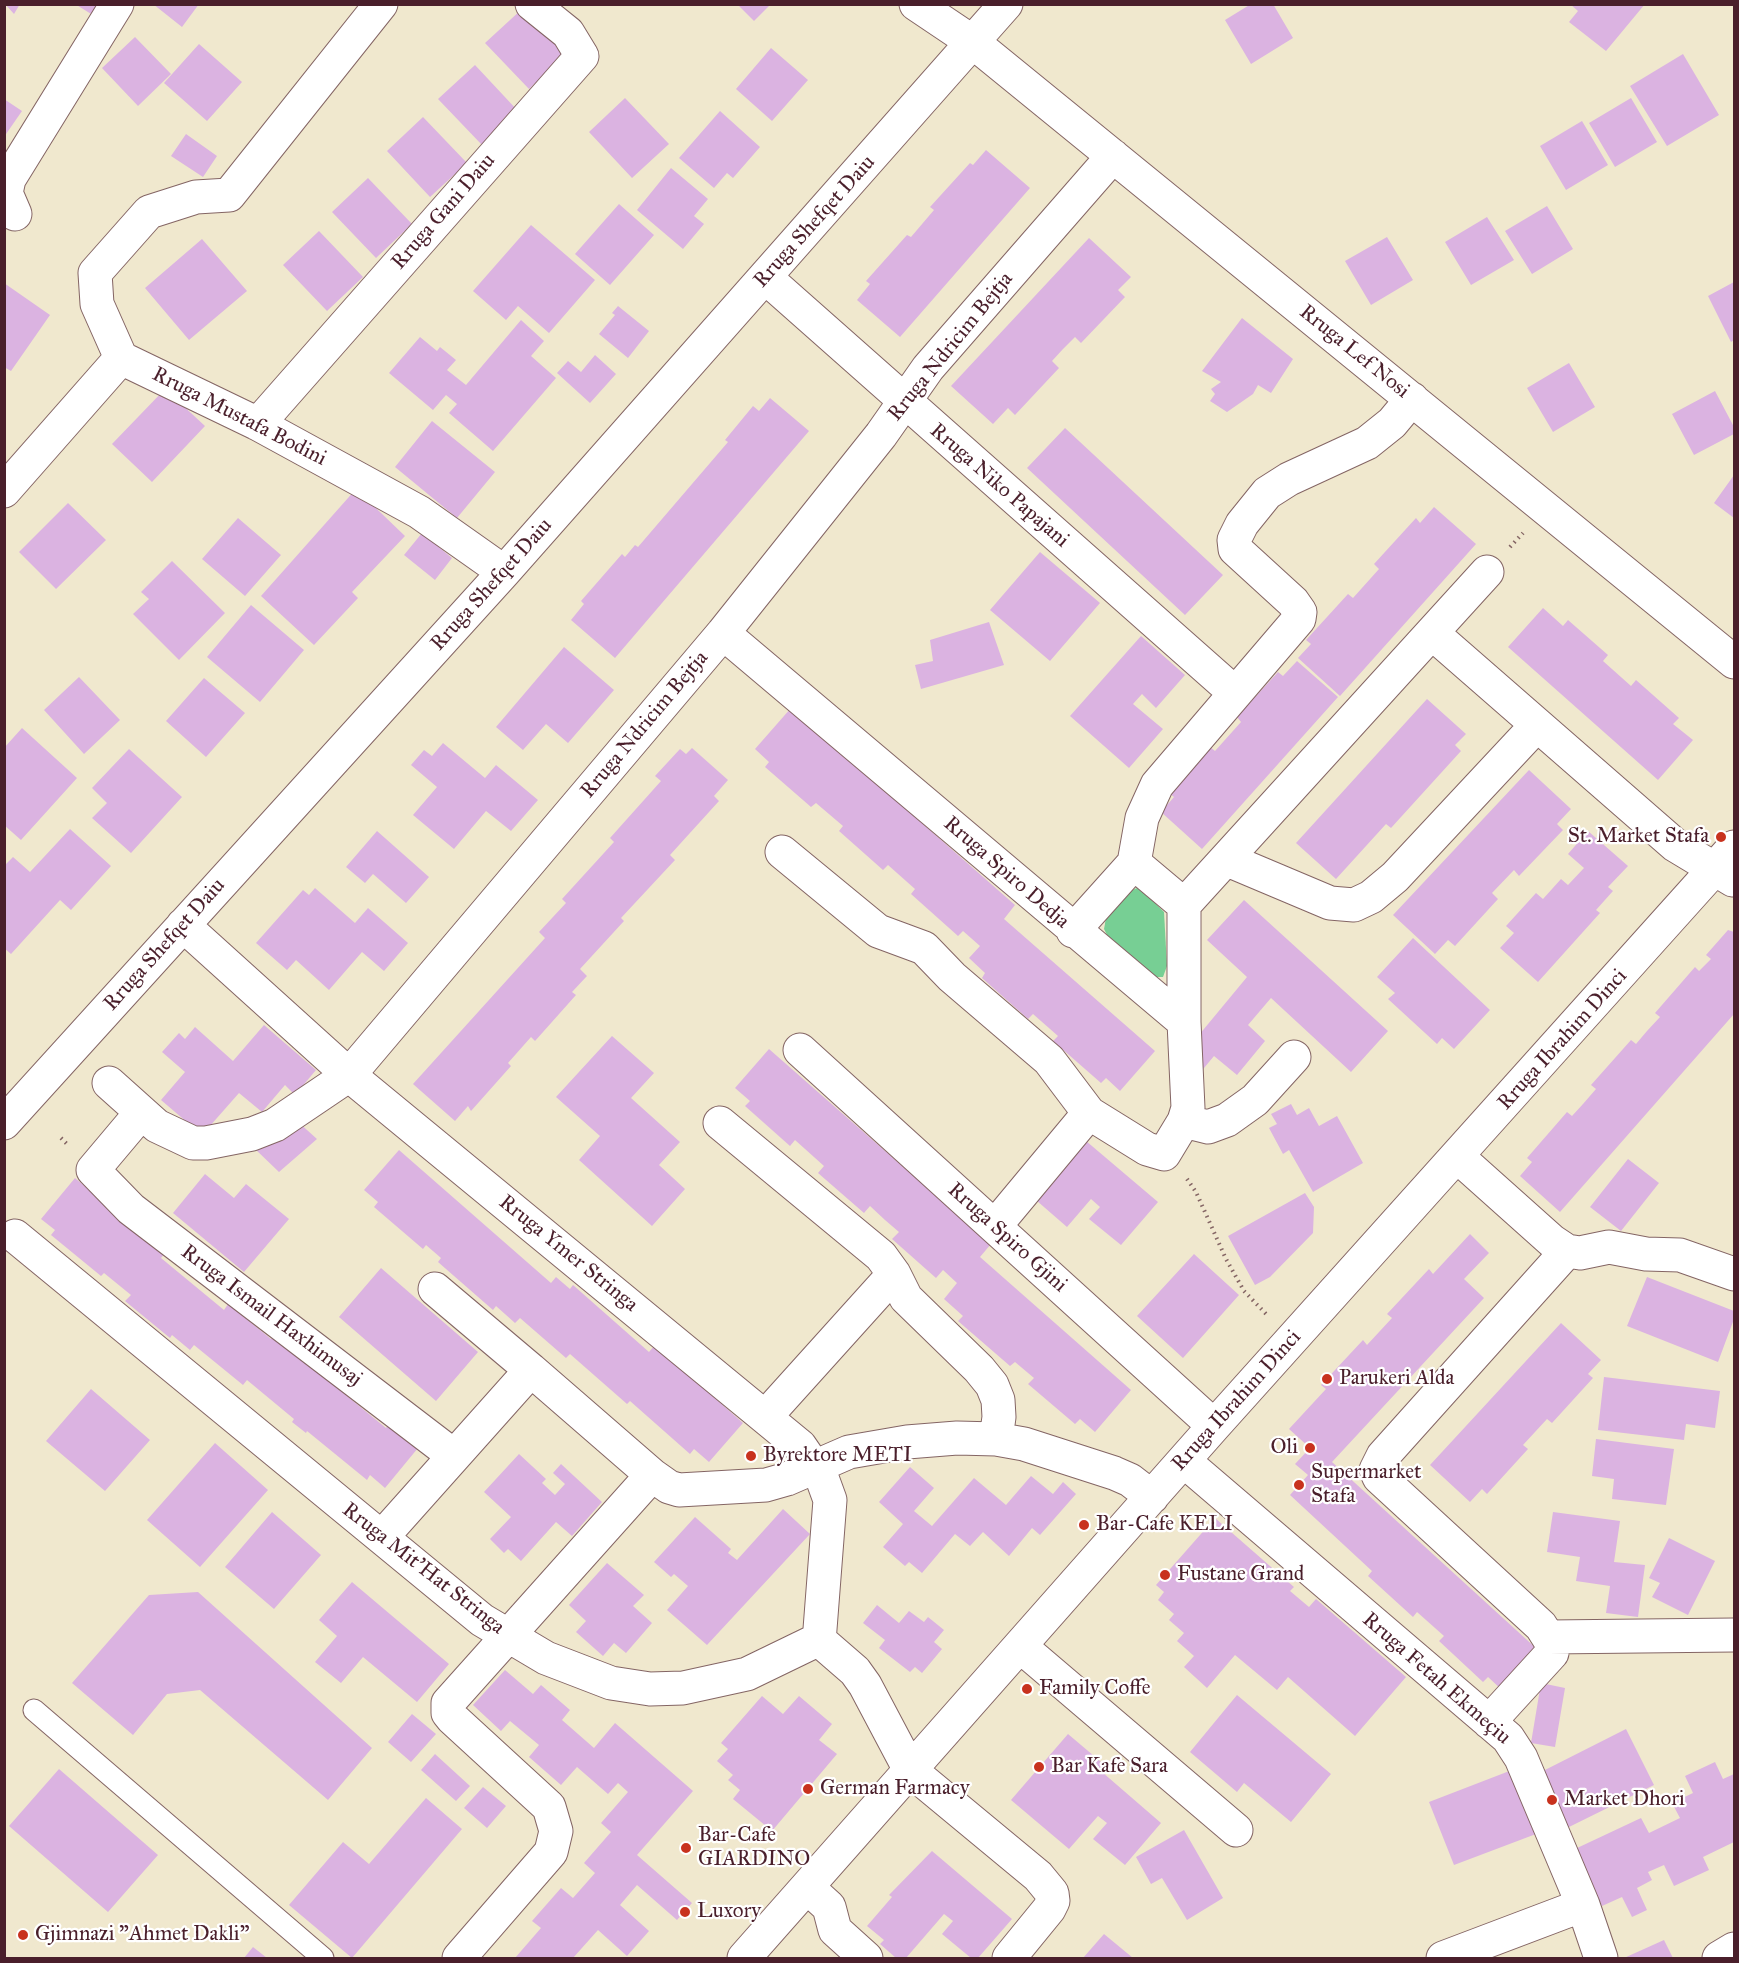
<!DOCTYPE html>
<html>
<head>
<meta charset="utf-8">
<style>
  body { margin:0 }
  #map { position:relative; width:1739px; height:1963px; overflow:hidden; background:#f0e8ce; font-family:"IM FELL Great Primer",serif }
  canvas { display:block }
  .frame { position:absolute; inset:0; border:6px solid #4a1f2b; pointer-events:none }
</style>
</head>
<body>
<div id="map">
<canvas width="1739" height="1963"></canvas>
<div class="frame"></div>
</div>
<script>
const g = document.querySelector('canvas').getContext('2d');
g.lineJoin = 'round';
function fill(path, color) {
  g.fillStyle = color;
  g.fill(path, 'evenodd');
}
function toPath(rows) {
  const path = new Path2D();
  for (const r of rows) {
    path.moveTo(r[0], r[1]);
    for (let i = 2; i < r.length; i += 2) path.lineTo(r[i], r[i + 1]);
  }
  return path;
}
function trace(path, color, width, dash) {
  g.strokeStyle = color;
  g.lineWidth = width;
  g.lineCap = dash ? 'butt' : 'round';
  g.setLineDash(dash || []);
  g.stroke(path);
}
function drawText(font, color, halo, rows, align = 'center') {
  g.font = font + ' "IM FELL Great Primer",serif';
  g.lineWidth = 4.5;
  g.setLineDash([]);
  g.textBaseline = 'middle';
  g.strokeStyle = halo;
  g.fillStyle = color;
  for (const [text, x, y, turn = 0] of rows) {
    g.save();
    g.translate(x, y);
    g.rotate((+turn || 0) * Math.PI / 180);
    g.textAlign = isNaN(turn) ? turn : align;
    if (halo) g.strokeText(text, 0, 0);
    g.fillText(text, 0, 0);
    g.restore();
  }
}
const green = toPath([
  [1137,888,1140,888,1164,912,1167,966,1163,977,1156,977,1108,937,1104,929,1106,918,1130,891]
]);
const building = toPath([
  [5,4,20,4,14,14],
  [75,4,104,4,96,17],
  [153,4,199,4,182,27],
  [737,4,771,4,754,21],
  [1251,4,1273,4,1293,38,1251,64,1225,20],
  [1570,4,1645,4,1606,51,1569,22,1578,11],
  [522,9,565,55,529,89,485,43],
  [135,37,171,74,138,106,102,68],
  [199,44,242,82,207,121,164,83],
  [771,48,808,80,772,121,736,89],
  [1683,54,1719,115,1667,146,1630,86],
  [475,65,518,111,482,145,438,99],
  [625,98,669,144,632,178,589,132],
  [1631,98,1657,142,1615,167,1589,123],
  [4,99,22,111,4,137],
  [720,111,760,147,733,178,727,173,714,188,679,158],
  [423,117,467,163,430,197,387,151],
  [1582,121,1608,165,1566,190,1540,146],
  [186,134,217,156,203,177,171,156],
  [986,150,1030,188,900,337,857,300,870,284,866,281,907,235,911,237,934,210,930,207,970,163,973,165],
  [671,168,708,199,694,216,704,224,683,249,637,210],
  [368,178,412,224,376,258,332,212],
  [619,204,654,235,610,285,575,254],
  [1547,206,1573,249,1532,274,1505,231],
  [1487,217,1514,260,1471,285,1445,242],
  [531,225,595,280,549,333,518,306,506,320,473,291],
  [319,231,363,277,327,311,283,265],
  [1387,237,1413,280,1371,305,1345,261],
  [1089,238,1131,277,1118,290,1125,297,1081,343,1075,337,1063,349,1052,361,1059,368,1015,415,1008,408,993,424,951,386],
  [202,239,247,291,189,340,145,288],
  [1734,282,1734,340,1731,342,1708,296],
  [4,283,50,315,11,371,4,367],
  [618,306,649,331,628,358,599,334,615,315,612,313],
  [1242,318,1293,359,1271,393,1258,385,1253,394,1227,412,1210,401,1215,394,1211,389,1221,382,1202,371],
  [521,320,544,341,531,356,556,378,493,451,449,413,457,404,446,395,433,410,389,373,420,337,437,351,440,347,456,360,447,370,466,385],
  [595,355,616,374,590,403,557,373,568,361,581,372],
  [1569,363,1595,407,1553,432,1527,388],
  [165,389,205,426,152,482,112,444],
  [1715,391,1734,427,1734,434,1694,455,1672,414],
  [770,398,809,431,615,658,571,620,584,604,581,601,622,554,625,557,635,545,638,547,728,442,725,440,753,406,759,411],
  [432,421,495,472,457,518,395,467],
  [1065,428,1223,575,1185,615,1027,468],
  [1734,475,1734,518,1714,503],
  [356,489,405,536,352,592,358,598,314,645,261,596],
  [68,503,106,540,56,589,19,552],
  [1434,507,1476,544,1340,696,1298,658,1311,644,1306,640,1348,594,1353,598,1379,569,1374,564,1416,518,1420,523],
  [238,518,281,555,245,596,202,559],
  [422,533,452,558,435,580,404,555],
  [1040,552,1100,603,1050,661,990,610],
  [172,561,225,613,179,660,133,614,149,599,141,592],
  [251,605,304,650,260,702,207,657],
  [1543,608,1563,626,1568,620,1608,655,1603,661,1631,686,1636,680,1679,718,1673,724,1693,740,1658,780,1508,647],
  [989,622,1004,665,921,689,915,665,933,661,930,640],
  [1141,636,1185,675,1156,708,1142,694,1133,704,1163,729,1129,768,1070,716],
  [564,647,614,690,568,743,546,724,523,750,496,727],
  [1297,661,1338,697,1202,849,1161,812,1174,797,1169,793,1210,747,1215,751,1241,722,1237,717,1278,672,1283,676],
  [79,677,120,720,84,754,44,710],
  [204,678,245,713,206,757,166,721],
  [1427,699,1466,734,1455,745,1461,751,1391,828,1386,824,1336,879,1296,843],
  [791,708,1015,905,1004,919,1155,1051,1120,1091,1106,1078,1101,1083,1053,1041,1058,1036,1033,1014,1028,1019,982,978,985,973,969,958,980,946,963,931,958,936,911,894,915,889,888,865,883,870,839,831,843,826,816,803,811,807,765,767,769,762,755,749],
  [22,728,77,778,21,840,4,825,4,748],
  [443,743,485,778,496,765,538,800,511,831,486,811,454,849,413,815,437,787,411,765,424,750,432,756],
  [692,748,728,780,714,796,719,801,670,855,675,860,621,918,624,921,580,969,587,976,572,992,576,995,535,1041,531,1037,508,1063,511,1066,471,1111,468,1106,455,1121,413,1084,545,938,539,932,566,903,562,899,614,842,610,838,661,781,655,776,680,749,686,754],
  [129,749,182,797,131,853,92,818,107,803,92,788],
  [1529,770,1571,809,1557,824,1563,830,1519,876,1514,870,1492,893,1498,899,1455,946,1448,940,1435,954,1393,915],
  [70,829,111,866,71,910,60,900,11,954,4,948,4,866,13,857,30,872],
  [377,831,429,877,406,903,373,874,365,883,346,867],
  [1588,831,1628,866,1608,887,1613,891,1596,910,1600,913,1538,982,1500,948,1514,933,1506,926,1536,893,1543,899,1561,879,1568,885,1584,868,1568,854],
  [315,888,355,923,368,908,408,943,384,971,362,952,329,990,296,960,287,970,256,943,303,890,309,895],
  [1244,900,1388,1031,1351,1072,1271,998,1248,1025,1265,1041,1237,1075,1214,1056,1199,1074,1194,1041,1247,977,1207,940],
  [1728,930,1734,932,1734,1014,1560,1212,1520,1176,1532,1162,1527,1158,1567,1112,1572,1116,1583,1104,1596,1089,1591,1085,1631,1040,1636,1044,1647,1031,1660,1017,1655,1013,1695,967,1699,971,1711,959,1706,955],
  [1413,938,1490,1010,1454,1049,1442,1038,1437,1044,1388,999,1395,993,1377,977],
  [264,1025,316,1070,295,1095,285,1085,262,1112,239,1093,202,1135,161,1100,185,1072,162,1052,179,1033,185,1039,195,1027,233,1061],
  [612,1036,654,1073,631,1098,680,1142,659,1165,685,1189,652,1226,579,1160,600,1136,556,1097],
  [769,1049,991,1244,980,1257,1131,1390,1095,1432,1080,1419,1075,1424,1028,1384,1034,1378,1015,1362,1010,1366,958,1321,963,1316,944,1299,957,1283,943,1270,936,1278,892,1239,899,1232,885,1220,870,1206,864,1213,818,1173,824,1166,795,1140,790,1146,745,1106,750,1101,735,1088],
  [1291,1104,1297,1115,1309,1108,1319,1126,1337,1116,1363,1163,1313,1192,1289,1150,1283,1154,1269,1128,1277,1124,1271,1114],
  [297,1121,317,1139,279,1172,254,1148],
  [1079,1135,1158,1202,1121,1245,1089,1219,1100,1207,1091,1199,1067,1227,1029,1194],
  [399,1150,551,1283,556,1277,570,1289,573,1285,649,1352,655,1345,743,1423,709,1462,694,1449,690,1454,630,1401,627,1404,570,1354,566,1358,520,1318,515,1323,496,1306,493,1310,438,1262,441,1258,426,1245,423,1249,374,1207,378,1202,364,1190],
  [1628,1159,1659,1183,1621,1231,1590,1207],
  [205,1174,234,1198,246,1184,289,1219,244,1272,173,1213],
  [75,1178,165,1253,161,1258,224,1310,228,1304,271,1339,274,1336,386,1428,389,1424,418,1448,385,1488,370,1475,367,1480,307,1431,306,1433,292,1422,294,1419,247,1380,243,1385,194,1345,190,1350,172,1335,170,1338,125,1301,131,1295,104,1273,101,1276,51,1235,55,1230,41,1219],
  [1305,1193,1314,1207,1313,1233,1270,1277,1255,1285,1228,1236],
  [1470,1234,1489,1253,1464,1279,1484,1298,1332,1462,1538,1650,1502,1690,1488,1677,1483,1682,1439,1641,1444,1636,1417,1612,1413,1617,1368,1576,1372,1571,1290,1495,1308,1475,1295,1464,1310,1448,1289,1429,1326,1389,1321,1385,1363,1340,1367,1345,1392,1318,1387,1314,1429,1269,1433,1274],
  [1194,1254,1239,1295,1183,1358,1137,1316],
  [381,1268,478,1352,436,1401,339,1317],
  [1647,1277,1734,1311,1734,1319,1718,1362,1627,1326],
  [1561,1323,1601,1360,1588,1374,1593,1378,1552,1423,1547,1419,1523,1445,1528,1449,1487,1494,1482,1489,1470,1502,1430,1465],
  [1604,1377,1720,1391,1715,1428,1686,1424,1684,1440,1598,1430],
  [91,1389,150,1440,105,1491,46,1441],
  [1596,1439,1674,1449,1666,1505,1612,1499,1614,1479,1592,1476],
  [215,1443,268,1490,200,1567,147,1520],
  [519,1454,546,1479,542,1483,555,1495,565,1484,553,1473,561,1464,602,1502,572,1536,556,1522,521,1561,508,1549,504,1553,490,1539,511,1517,484,1492],
  [910,1467,934,1488,914,1511,932,1526,974,1478,1006,1505,1031,1476,1053,1494,1063,1482,1076,1494,1040,1535,1032,1528,1009,1556,983,1532,970,1546,955,1534,922,1573,909,1562,905,1566,883,1547,903,1524,879,1502],
  [783,1509,810,1534,707,1645,667,1610,688,1586,674,1574,671,1577,654,1562,695,1517,731,1549,728,1553,737,1560],
  [272,1512,321,1555,274,1609,225,1567],
  [1553,1512,1620,1521,1614,1562,1645,1565,1638,1617,1606,1613,1610,1586,1576,1581,1580,1557,1547,1552],
  [1215,1518,1294,1587,1290,1591,1309,1607,1316,1599,1406,1677,1355,1736,1288,1677,1277,1690,1235,1655,1207,1688,1184,1667,1194,1656,1177,1641,1184,1633,1169,1620,1174,1614,1158,1600,1164,1592,1156,1585],
  [1669,1538,1715,1561,1688,1615,1652,1597,1660,1583,1649,1578],
  [607,1563,644,1595,633,1606,652,1623,626,1653,614,1643,603,1656,576,1632,586,1621,569,1605],
  [352,1582,449,1664,417,1702,363,1657,341,1683,315,1662,337,1636,319,1620],
  [198,1592,372,1748,328,1800,200,1690,167,1694,133,1735,72,1683,149,1595],
  [877,1605,899,1623,909,1611,924,1622,928,1617,944,1630,934,1642,942,1649,922,1673,915,1667,910,1672,879,1648,885,1640,863,1623],
  [505,1670,533,1694,541,1685,570,1710,562,1720,594,1748,615,1723,693,1791,637,1855,692,1903,677,1920,637,1885,620,1905,649,1931,627,1956,598,1930,573,1958,515,1958,541,1928,532,1921,561,1888,573,1898,595,1873,584,1863,611,1832,601,1823,628,1792,618,1783,608,1794,577,1767,561,1785,529,1757,539,1745,510,1721,501,1731,473,1705],
  [1541,1683,1565,1688,1555,1747,1531,1743],
  [1237,1695,1331,1774,1291,1822,1244,1783,1237,1792,1190,1752],
  [762,1696,783,1714,799,1696,832,1724,819,1740,837,1754,772,1831,733,1799,740,1790,728,1780,733,1775,717,1761,728,1749,721,1743],
  [412,1714,436,1734,411,1762,388,1742],
  [1626,1729,1654,1785,1567,1828,1539,1773],
  [1068,1734,1107,1767,1102,1772,1161,1823,1125,1865,1093,1839,1107,1823,1098,1816,1069,1849,1011,1800],
  [435,1754,470,1786,456,1801,421,1770],
  [1715,1762,1723,1779,1734,1774,1734,1842,1703,1857,1709,1870,1674,1886,1664,1865,1648,1872,1652,1880,1637,1888,1647,1910,1632,1917,1622,1897,1602,1906,1575,1849,1641,1818,1649,1833,1680,1818,1672,1803,1693,1793,1685,1776],
  [59,1769,158,1855,108,1912,9,1826],
  [1512,1770,1536,1834,1454,1865,1429,1802],
  [483,1787,506,1806,487,1828,464,1808],
  [426,1798,462,1829,352,1958,289,1905,343,1842,369,1864],
  [1184,1830,1223,1898,1187,1920,1162,1878,1151,1884,1136,1857],
  [932,1851,1012,1919,978,1958,971,1958,942,1934,953,1921,944,1914,906,1958,896,1958,880,1944,884,1940,867,1926,892,1897,889,1895],
  [1104,1934,1133,1958,1083,1958],
  [1664,1940,1673,1958,1624,1958],
  [253,1947,267,1958,244,1958]
]);
const path = toPath([
  [1510,547,1523,533],
  [61,1138,69,1146],
  [1187,1179,1196,1192,1226,1259,1244,1291,1268,1316]
]);
const service = toPath([
  [34,1710,323,1958]
]);
const minor = toPath([
  [916,4,974,43,1734,662],
  [15,214,6,193,9,179,117,4],
  [765,277,1235,693],
  [121,358,97,304,95,273,149,212,196,197,229,195,381,4],
  [258,424,582,56,568,33,532,4],
  [4,491,121,358,258,424,419,512,504,572],
  [723,633,1184,1022,1188,1108,1184,1121,1164,1154,1147,1149,1089,1113,1049,1060,952,977,924,948,878,931,782,852],
  [1432,633,1675,845,1733,880],
  [1228,860,1330,903,1354,905,1371,897,1395,877,1536,726],
  [1134,863,1184,905],
  [183,925,349,1075,800,1446,822,1478,830,1500,819,1642],
  [1073,931,1134,863,1142,818,1157,785,1299,619,1300,612,1293,602,1235,549,1234,540,1242,524,1267,493,1289,479,1367,443,1392,423,1412,399],
  [1184,1022,1184,905,1487,572],
  [800,1050,1214,1426],
  [109,1083,157,1126,193,1143,206,1143,252,1134,275,1125,349,1075,723,633,881,435,928,368,1113,156],
  [141,1113,93,1170,131,1209,454,1456],
  [1184,1121,1208,1127,1227,1120,1255,1100,1294,1057],
  [4,1123,504,572,1006,4],
  [720,1123,881,1256,894,1274,906,1298,979,1369,992,1385,998,1400,999,1417,996,1439],
  [1458,1157,1552,1241,1567,1251,1580,1253,1609,1247,1646,1254,1680,1255,1734,1274],
  [995,1226,1089,1113],
  [15,1236,482,1620,546,1658,611,1683,650,1689,683,1688,747,1674,811,1643,819,1642,825,1645,855,1671,865,1685,910,1770,1038,1876,1052,1893,1053,1901,1049,1909,1009,1958],
  [435,1289,531,1370],
  [766,1416,894,1274],
  [1184,1461,1508,1738,1521,1758,1583,1905,1601,1958],
  [382,1537,531,1370,652,1475,669,1487,679,1490,766,1485,787,1479,849,1452,907,1442,957,1438,996,1439,1024,1444,1114,1473,1130,1480,1152,1497],
  [1549,1637,1734,1635],
  [1020,1646,1236,1830],
  [1489,1722,1552,1653,1553,1645,1541,1626,1379,1477,1376,1470,1383,1456,1567,1251],
  [807,1887,829,1907,835,1930,866,1958],
  [459,1958,551,1852,556,1831,549,1807,452,1718,448,1713,448,1703,652,1475],
  [744,1958,1214,1426,1734,847],
  [1443,1958,1583,1905],
  [1719,1958,1734,1949]
]);
const markers = [
  [1721,837,6,"#c8321e"],
  [1327,1379,6,"#c8321e"],
  [1310,1448,6,"#c8321e"],
  [751,1456,6,"#c8321e"],
  [1299,1485,6,"#c8321e"],
  [1084,1525,6,"#c8321e"],
  [1165,1575,6,"#c8321e"],
  [1027,1689,6,"#c8321e"],
  [1039,1767,6,"#c8321e"],
  [808,1789,6,"#c8321e"],
  [1552,1800,6,"#c8321e"],
  [686,1848,6,"#c8321e"],
  [685,1912,6,"#c8321e"],
  [23,1935,6,"#c8321e"]
];
const streetNames = [
  ["Rruga Gani Daiu",444,212,-49],
  ["Rruga Shefqet Daiu",815,222,-48],
  ["Rruga Ndricim Bejtja",951,347,-51],
  ["Rruga Lef Nosi",1354,352,39],
  ["Rruga Mustafa Bodini",239,417,27],
  ["Rruga Niko Papajani",999,486,41],
  ["Rruga Shefqet Daiu",492,585,-48],
  ["Rruga Ndricim Bejtja",645,725,-50],
  ["Rruga Spiro Dedja",1006,873,41],
  ["Rruga Shefqet Daiu",165,945,-48],
  ["Rruga Ibrahim Dinci",1563,1040,-48],
  ["Rruga Spiro Gjini",1007,1238,42],
  ["Rruga Ymer Stringa",568,1254,39],
  ["Rruga Ismail Haxhimusaj",271,1316,37],
  ["Rruga Ibrahim Dinci",1237,1401,-48],
  ["Rruga Mit'Hat Stringa",423,1569,38],
  ["Rruga Fetah Ekmeçiu",1436,1679,41]
];
const poiNames = [
  ["St. Market Stafa",1709,837,"right"],
  ["Parukeri Alda",1339,1379],
  ["Oli",1298,1448,"right"],
  ["Byrektore METI",763,1456],
  ["Supermarket",1311,1473],
  ["Stafa",1311,1497],
  ["Bar-Cafe KELI",1096,1525],
  ["Fustane Grand",1177,1575],
  ["Family Coffe",1039,1689],
  ["Bar Kafe Sara",1051,1767],
  ["German Farmacy",820,1789],
  ["Market Dhori",1564,1800],
  ["Bar-Cafe",698,1836],
  ["GIARDINO",698,1860],
  ["Luxory",697,1912],
  ["Gjimnazi \"Ahmet Dakli\"",35,1935]
];
fill(green, '#77cf94');
fill(building, '#dbb3e1');
trace(service, '#846564', 23);
trace(minor, '#846564', 35);
trace(path, '#846564', 4, [1.5, 4.5]);
trace(service, '#fff', 21);
trace(minor, '#fff', 33);
for (const [x, y, r, color] of markers) {
  const dot = new Path2D();
  dot.arc(x, y, r, 0, 2 * Math.PI);
  g.fillStyle = color;
  g.fill(dot);
  trace(dot, '#fff', 2);
}
drawText('21px', '#4a1f2b', '#fff', streetNames);
drawText('21px', '#4a1f2b', '#fff', poiNames, 'left');
</script>
</body>
</html>
